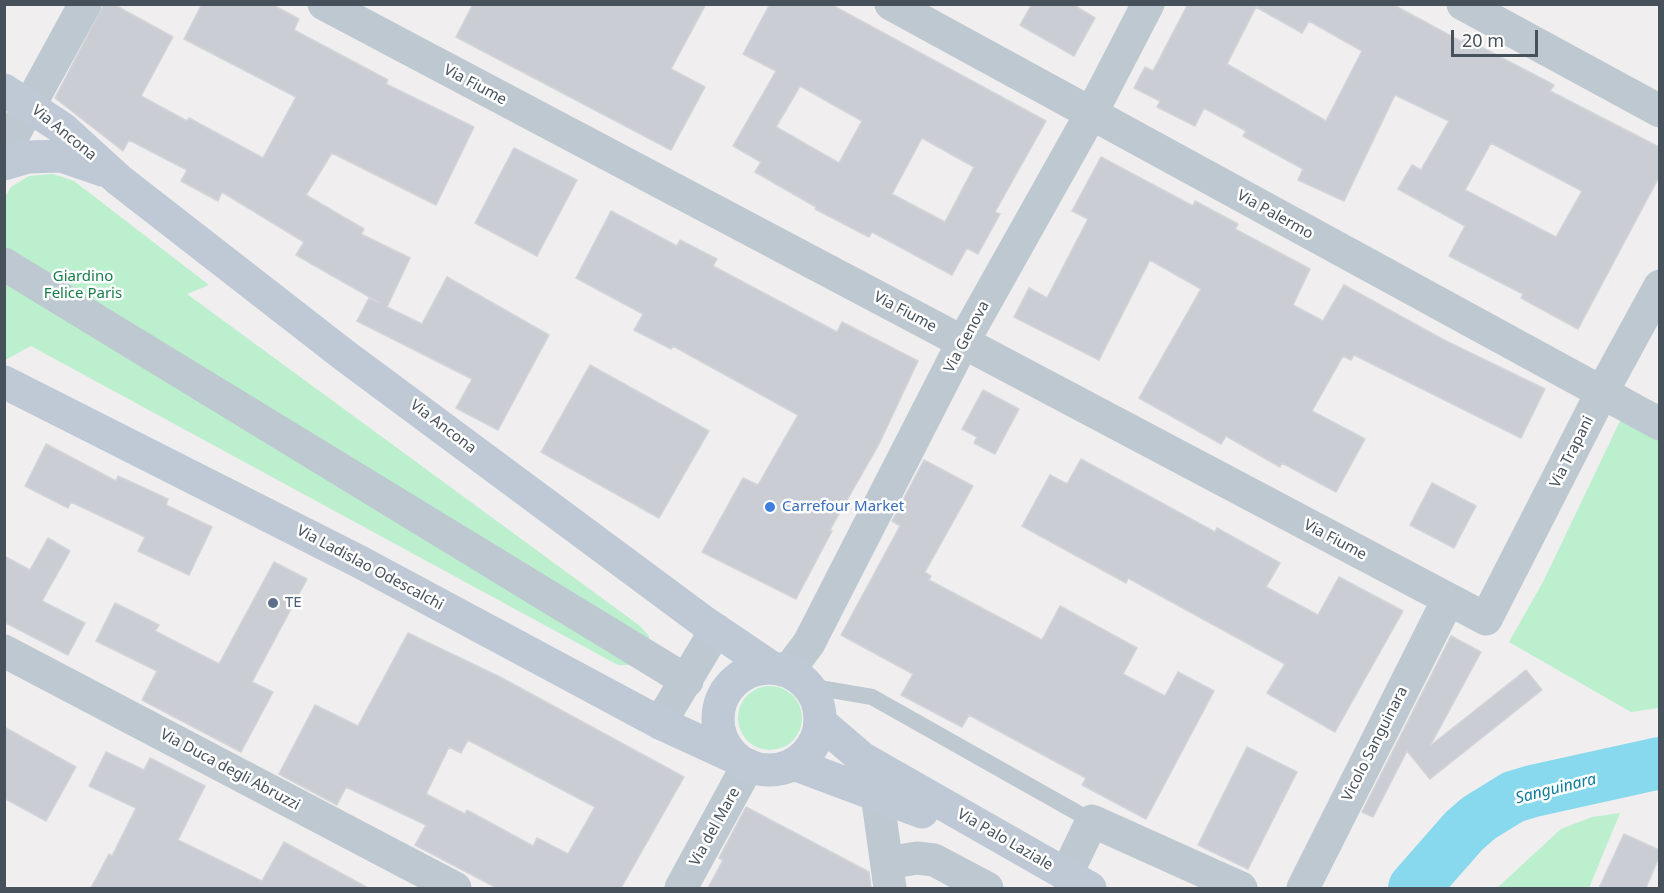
<!DOCTYPE html>
<html>
<head>
<meta charset="utf-8">
<style>
  body { margin:0 }
  #map { position:relative; width:1664px; height:893px; overflow:hidden; background:#f0eeee; font-family:"Noto Sans",sans-serif }
  canvas { display:block }
  .frame { position:absolute; inset:0; border:6px solid #46515b; pointer-events:none }
  .scale { position:absolute; left:1451px; top:30px; width:87px; height:27px; box-sizing:border-box; border:3px solid #46515b; border-top:0; padding-left:8px; font-size:18px; line-height:21px; white-space:nowrap; color:#46515b; -webkit-text-stroke:4px #fff; paint-order:stroke }
</style>
</head>
<body>
<div id="map">
<canvas width="1664" height="893"></canvas>
<div class="frame"></div>
<div class="scale">20 m</div>
</div>
<script>
const g = document.querySelector('canvas').getContext('2d');
g.lineJoin = 'round';
function fill(path, color) {
  g.fillStyle = color;
  g.fill(path, 'evenodd');
}
function toPath(rows) {
  const path = new Path2D();
  for (const r of rows) {
    if (r.length === 3) {
      path.moveTo(r[0] + r[2], r[1]);
      path.arc(r[0], r[1], r[2], 0, 2 * Math.PI);
      continue;
    }
    path.moveTo(r[0], r[1]);
    for (let i = 2; i < r.length; i += 2) path.lineTo(r[i], r[i + 1]);
  }
  return path;
}
function trace(path, color, width, dash) {
  g.strokeStyle = color;
  g.lineWidth = width;
  g.lineCap = dash ? 'butt' : 'round';
  g.setLineDash(dash || []);
  g.stroke(path);
}
function drawText(font, color, halo, rows, align = 'center') {
  g.font = font + ' "Noto Sans",sans-serif';
  g.lineWidth = 5;
  g.setLineDash([]);
  g.textBaseline = 'middle';
  g.strokeStyle = halo;
  g.fillStyle = color;
  for (const [text, x, y, turn = 0] of rows) {
    g.save();
    g.translate(x, y);
    g.rotate((+turn || 0) * Math.PI / 180);
    g.textAlign = isNaN(turn) ? turn : align;
    if (halo) g.strokeText(text, 0, 0);
    g.fillText(text, 0, 0);
    g.restore();
  }
}
const green = toPath([
  [53,174,74,181,209,285,187,294,640,626,649,636,649,646,631,665,618,665,31,346,5,360,4,199,11,187,29,176],
  [1622,417,1659,436,1659,708,1631,712,1509,642,1543,582],
  [770,718,32],
  [1620,813,1589,888,1497,888,1561,829,1592,817]
]);
const river = toPath([
  [1414,888,1464,831,1479,818,1513,797,1533,791,1660,763]
]);
const building = toPath([
  [104,4,113,4,173,37,141,96,187,121,189,118,263,158,296,97,184,39,202,4,271,4,299,19,294,30,388,80,386,84,474,127,436,205,332,153,306,195,364,229,361,234,410,258,387,307,422,324,447,277,549,335,498,430,456,408,472,379,357,321,369,298,380,303,296,255,304,242,222,192,218,201,181,181,187,170,129,140,123,151,55,98,104,4],
  [473,4,706,4,671,69,705,87,671,150,456,37,473,4],
  [770,4,830,4,1046,121,995,212,1000,214,978,254,967,248,952,275,872,232,869,237,815,209,816,207,755,172,761,162,733,146,776,71,743,54,770,4],
  [800,86,862,121,839,163,776,127,800,86],
  [922,138,974,167,945,222,892,194,922,138],
  [1032,4,1072,4,1095,18,1074,56,1020,25,1032,4],
  [1188,4,1392,4,1462,42,1464,38,1554,85,1550,91,1659,147,1659,177,1578,329,1521,298,1523,294,1449,256,1465,226,1398,189,1412,165,1421,170,1449,121,1395,95,1344,201,1298,180,1303,169,1243,136,1246,131,1204,108,1195,126,1157,107,1160,101,1134,88,1145,67,1153,71,1188,4],
  [1256,7,1302,33,1309,21,1362,51,1326,121,1227,64,1256,7],
  [1491,143,1582,191,1556,237,1465,190,1491,143],
  [514,148,577,180,537,256,475,223,514,148],
  [1101,157,1193,206,1195,201,1238,224,1235,229,1310,269,1293,305,1323,321,1344,285,1444,340,1545,389,1521,438,1354,355,1351,360,1343,356,1312,411,1365,439,1336,492,1282,463,1280,467,1226,436,1221,444,1139,398,1201,289,1150,260,1099,360,1014,317,1029,288,1047,298,1088,219,1072,211,1101,157],
  [611,211,677,246,680,240,717,259,713,266,837,332,842,322,918,361,879,444,830,530,832,531,796,599,702,552,743,478,758,485,798,415,673,346,671,349,634,330,643,314,576,278,611,211],
  [590,365,709,431,659,518,541,452,590,365],
  [983,390,1019,409,995,454,974,443,977,437,962,429,983,390],
  [46,444,116,481,118,476,168,499,166,505,212,527,189,575,138,551,145,537,71,502,68,508,25,486,46,444],
  [1081,459,1215,532,1217,528,1280,563,1266,587,1318,615,1339,577,1403,611,1335,732,1267,693,1285,664,1128,578,1126,583,1022,526,1050,475,1067,484,1081,459],
  [924,460,973,486,925,572,931,576,929,580,1042,640,1060,606,1137,648,1123,674,1165,696,1178,672,1214,691,1146,819,1082,785,1086,778,969,715,962,727,901,695,913,674,841,635,900,526,892,521,924,460],
  [1432,483,1476,506,1454,548,1410,525,1432,483],
  [48,538,70,551,42,601,85,623,68,655,4,622,4,556,30,570,48,538],
  [274,562,307,579,252,682,273,692,241,752,142,700,157,671,96,641,115,603,159,625,155,631,219,664,274,562],
  [408,633,500,677,684,777,621,888,497,888,415,845,426,825,346,787,337,805,279,774,315,705,358,726,408,633],
  [468,740,595,807,568,854,537,838,533,846,467,810,465,814,426,794,449,747,461,753,468,740],
  [1451,636,1481,652,1430,746,1526,670,1542,690,1430,779,1407,751,1373,817,1362,812,1451,636],
  [4,727,76,767,46,821,4,798,4,727],
  [1247,747,1297,772,1248,869,1198,845,1247,747],
  [106,752,144,770,150,758,205,786,178,840,262,881,284,842,368,888,91,888,109,854,112,856,136,808,89,786,106,752],
  [746,807,869,872,871,888,708,888,723,860,719,858,746,807],
  [1624,834,1659,850,1659,857,1646,888,1599,888,1624,834]
]);
const lane = toPath([
  [808,686,872,697,1092,821]
]);
const street = toPath([
  [324,4,1486,619,1601,394,1660,286],
  [891,4,1660,424],
  [1463,4,1660,111],
  [4,152,85,4],
  [4,264,687,681],
  [4,651,455,888],
  [788,671,809,643,963,342,1091,114,1148,4],
  [660,723,716,630],
  [877,794,890,888],
  [887,863,917,858,934,860,987,888],
  [1066,875,1092,821,1241,888],
  [681,888,748,765],
  [1303,888,1448,600]
]);
const secondary = toPath([
  [4,90,62,128,119,180,344,355,704,622,772,668],
  [4,164,28,157,61,156,102,170],
  [4,382,360,562,660,723,734,757],
  [769,719,51],
  [820,722,862,758,1090,888],
  [794,764,922,812]
]);
const markers = [
  [770,507,6,"#3f7fe0"],
  [273,603,6,"#5c6f8a"]
];
const streetNames = [
  ["Via Fiume",475,85,28],
  ["Via Ancona",64,133,39],
  ["Via Palermo",1275,215,29],
  ["Via Fiume",905,312,28],
  ["Via Genova",967,337,-62],
  ["Via Ancona",443,427,37],
  ["Via Trapani",1572,452,-63],
  ["Via Fiume",1335,540,28],
  ["Via Ladislao Odescalchi",370,568,28],
  ["Vicolo Sanguinara",1375,744,-63],
  ["Via Duca degli Abruzzi",230,770,28],
  ["Via del Mare",715,827,-61],
  ["Via Palo Laziale",1005,840,30]
];
const parkNames = [
  ["Giardino",83,277],
  ["Felice Paris",83,294]
];
const shopNames = [
  ["Carrefour Market",782,507]
];
const serviceNames = [
  ["TE",285,603]
];
const waterNames = [
  ["Sanguinara",1556,789,-14]
];
fill(green, '#bbefce');
trace(river, '#88d9ed', 52);
fill(building, '#cacdd3');
trace(building, '#d2d4da', 1.5);
trace(lane, '#bec8d0', 16);
trace(street, '#bec8d0', 33);
trace(secondary, '#bec9d5', 33);
for (const [x, y, r, color] of markers) {
  const dot = new Path2D();
  dot.arc(x, y, r, 0, 2 * Math.PI);
  g.fillStyle = color;
  g.fill(dot);
  trace(dot, '#fff', 2);
}
drawText('15px', '#46515b', '#fff', streetNames);
drawText('15px', '#167d48', '#fff', parkNames);
drawText('15px', '#366cbe', '#fff', shopNames, 'left');
drawText('15px', '#4e5e75', '#fff', serviceNames, 'left');
drawText('italic 16px', '#0c7e9b', '#fff', waterNames);
</script>
</body>
</html>
